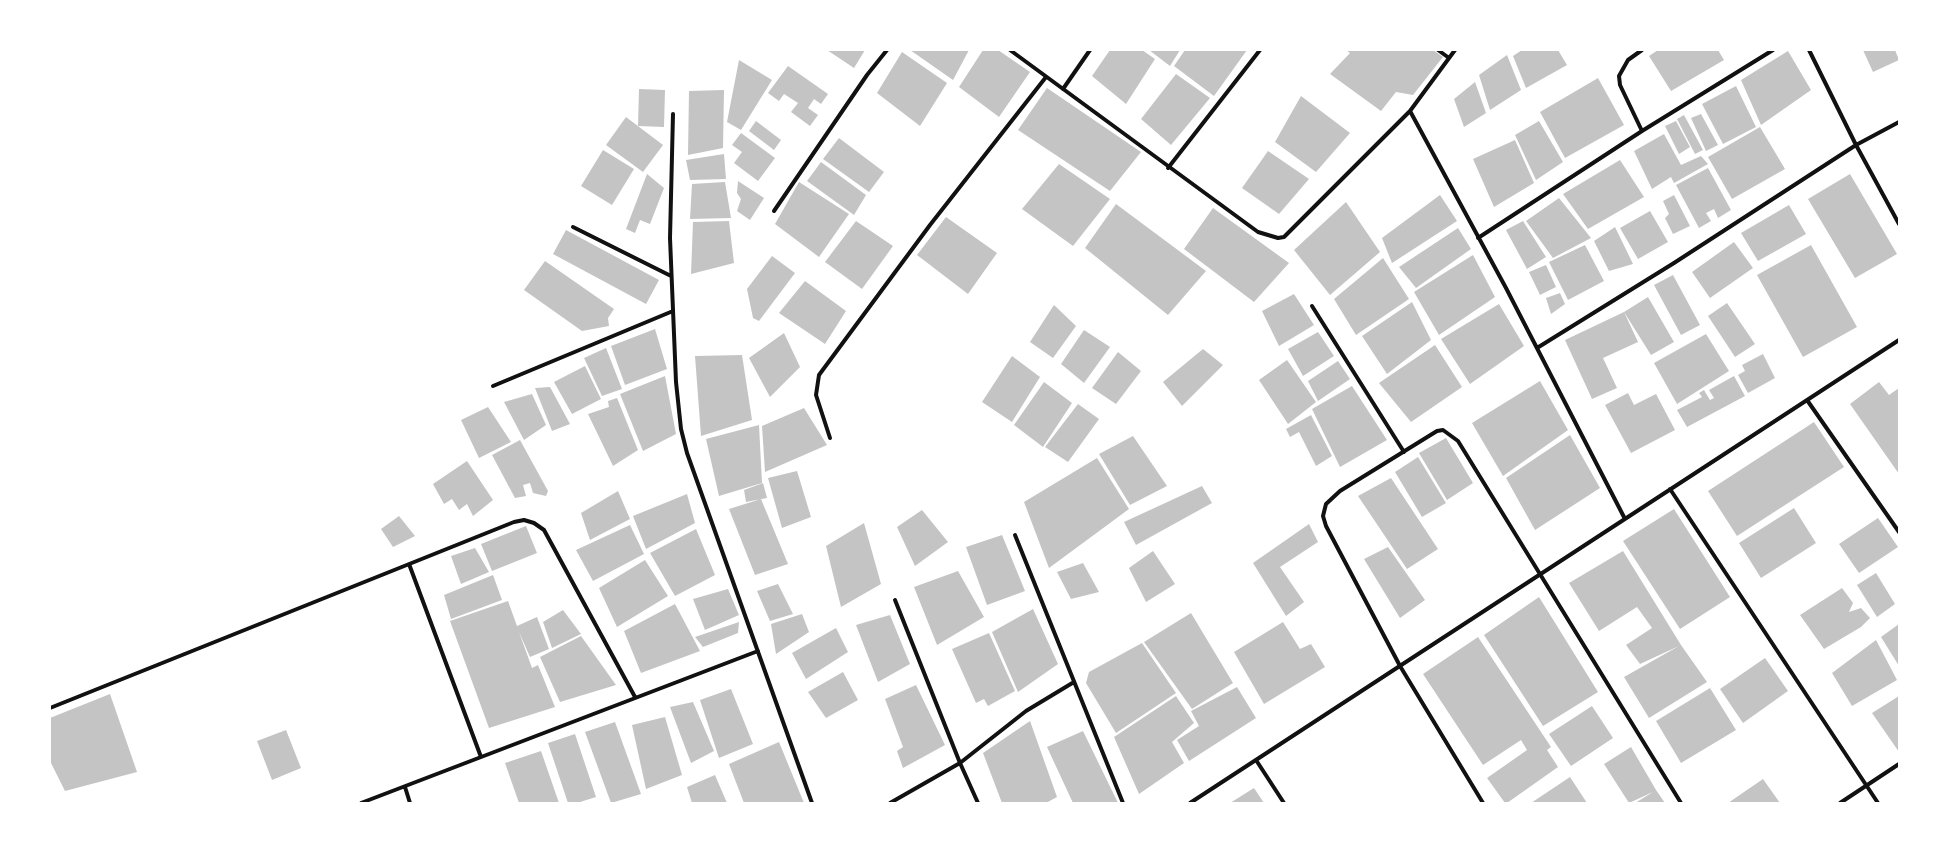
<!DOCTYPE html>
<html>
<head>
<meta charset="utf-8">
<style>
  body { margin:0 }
  #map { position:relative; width:1949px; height:853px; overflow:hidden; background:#fff; font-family:Ubuntu,sans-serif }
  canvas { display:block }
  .frame { position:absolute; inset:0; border:51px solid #fff; pointer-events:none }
</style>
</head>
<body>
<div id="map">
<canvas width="1949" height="853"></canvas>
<div class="frame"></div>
</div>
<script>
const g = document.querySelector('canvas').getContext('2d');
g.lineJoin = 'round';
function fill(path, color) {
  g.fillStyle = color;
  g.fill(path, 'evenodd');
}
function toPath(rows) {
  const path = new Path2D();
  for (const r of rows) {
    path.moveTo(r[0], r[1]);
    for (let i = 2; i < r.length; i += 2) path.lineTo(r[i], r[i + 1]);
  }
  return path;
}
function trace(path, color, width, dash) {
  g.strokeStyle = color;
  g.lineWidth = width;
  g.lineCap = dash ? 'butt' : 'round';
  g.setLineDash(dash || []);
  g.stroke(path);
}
const building = toPath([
  [827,50,865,50,854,68],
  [910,50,969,50,953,80],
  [983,50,998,50,1030,72,999,117,959,87],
  [1110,50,1142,50,1155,59,1126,104,1092,76],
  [1149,50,1180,50,1170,66],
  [1185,50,1247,50,1214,96,1174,66],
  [1346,50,1433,50,1443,57,1413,95,1396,92,1381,111,1330,74,1350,53],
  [1522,50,1558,50,1567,65,1526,88,1513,56],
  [1658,50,1718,50,1724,60,1671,91,1649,56],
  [1863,50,1895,50,1899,60,1873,72],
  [1788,51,1811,90,1761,125,1741,80],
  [902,52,947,83,920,126,877,93],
  [1507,55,1521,90,1490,110,1479,75],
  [739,60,772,80,741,130,727,122],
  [788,66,828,94,821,104,814,99,808,108,818,115,810,126,791,112,798,103,784,94,779,101,768,93],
  [1176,74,1210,98,1171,145,1141,119],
  [1598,78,1624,125,1565,158,1540,112],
  [1475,82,1486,113,1464,127,1454,99],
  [1736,86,1756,127,1723,144,1702,104],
  [1047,88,1141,152,1110,191,1018,130],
  [639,89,665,90,664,127,638,126],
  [724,90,723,148,688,155,689,91],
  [1301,96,1350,133,1316,172,1275,142],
  [1701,114,1718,145,1706,151,1691,118],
  [1684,115,1703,150,1695,154,1677,119],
  [626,117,663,145,643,172,606,145],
  [756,121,781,140,774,150,749,131],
  [1539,121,1563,162,1536,180,1515,135],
  [1676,121,1690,147,1679,154,1665,126],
  [1760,127,1785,169,1732,199,1708,157],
  [741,133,775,158,758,181,734,163,742,152,732,145],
  [1664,134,1681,165,1701,156,1708,164,1674,183,1671,177,1652,189,1634,151],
  [839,138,884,172,869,192,823,159],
  [1515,140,1534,183,1494,207,1473,159],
  [603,150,634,169,612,205,581,186],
  [1268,151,1309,179,1279,214,1242,188],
  [724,154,726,179,690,180,686,160],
  [1620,160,1644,197,1588,229,1563,194],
  [821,162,866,195,854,215,807,181],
  [1059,164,1110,199,1073,246,1022,209],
  [1708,168,1731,210,1718,218,1714,209,1706,213,1711,221,1699,228,1676,185],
  [647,174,664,188,650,224,640,220,635,233,626,229],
  [1850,174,1897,254,1855,278,1808,199],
  [738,181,764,198,750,220,737,211,741,199,737,193],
  [725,182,731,218,690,219,692,184],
  [799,182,849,214,819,257,775,224],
  [1440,195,1457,221,1392,263,1382,238],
  [1674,195,1690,226,1673,234,1665,218,1669,214,1663,201],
  [1559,198,1591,238,1553,258,1526,221],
  [1346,202,1380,252,1330,295,1294,250],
  [1116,204,1206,271,1168,315,1085,248],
  [1789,205,1806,234,1758,261,1741,233],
  [1213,208,1289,263,1254,302,1184,249],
  [1650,211,1668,242,1638,259,1620,228],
  [946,217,997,253,968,294,917,255],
  [729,221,734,263,691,274,693,222],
  [856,221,893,246,862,289,825,262],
  [1523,221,1546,257,1527,269,1506,230],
  [1615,227,1633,264,1609,271,1594,241],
  [1458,228,1471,249,1416,288,1399,267],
  [566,230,659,280,646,304,553,254],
  [1734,242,1753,268,1710,298,1692,272],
  [1585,245,1604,281,1568,300,1549,262],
  [1811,245,1857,327,1803,357,1757,275],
  [1473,255,1495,297,1439,335,1414,292],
  [772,256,795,273,759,321,753,318,747,289],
  [1383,258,1409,299,1356,335,1334,299],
  [545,261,614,309,608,318,609,326,582,331,524,290],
  [1546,265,1556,287,1540,295,1529,272],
  [1673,275,1700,325,1681,335,1654,285],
  [805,281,846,311,825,344,779,313],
  [1560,293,1565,304,1551,314,1546,298],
  [1294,294,1314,325,1279,346,1262,311],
  [1648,297,1674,342,1651,355,1624,312,1638,342,1603,358,1617,388,1592,399,1565,340,1624,312],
  [1412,302,1431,340,1387,374,1362,336],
  [1727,303,1755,344,1735,357,1708,316],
  [1499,304,1524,346,1470,384,1441,339],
  [1054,305,1076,326,1053,358,1030,342],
  [655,329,667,369,625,385,611,346],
  [1084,330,1110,347,1084,383,1061,364],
  [1318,332,1334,356,1303,376,1288,349],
  [784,333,800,367,770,397,749,358],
  [1706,334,1729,371,1677,404,1654,363],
  [1435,345,1462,387,1411,422,1379,383],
  [606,348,622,389,602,396,584,358],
  [1203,349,1223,365,1182,406,1163,382],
  [1118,352,1141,371,1116,404,1092,388],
  [1763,354,1775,378,1748,393,1738,375,1745,371,1742,365],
  [742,355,752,420,701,436,695,356],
  [1012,356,1040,377,1012,422,982,402],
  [1287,360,1316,402,1288,424,1259,380],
  [1338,361,1350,379,1318,401,1308,381],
  [585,366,601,399,572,414,554,382],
  [665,376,676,434,643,451,620,394],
  [1734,376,1745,396,1687,427,1677,410,1702,397,1699,393,1704,390,1710,400,1714,398,1709,390],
  [1540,381,1568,430,1503,476,1472,423],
  [1044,382,1072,403,1043,447,1014,425],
  [1879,382,1889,395,1899,388,1899,474,1850,404],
  [1352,386,1387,440,1340,467,1312,409],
  [550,387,570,424,552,431,535,388],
  [1628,393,1634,405,1656,394,1675,430,1631,453,1605,405],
  [532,394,546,425,524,440,504,402],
  [617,398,638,450,613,466,588,414,609,407,608,401],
  [1078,404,1099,419,1068,462,1045,447],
  [488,407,511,442,479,458,461,420],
  [804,408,827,445,765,472,762,426],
  [1311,415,1332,456,1316,466,1299,432,1290,437,1286,429],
  [1814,422,1844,467,1737,536,1708,491],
  [759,425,762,483,719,496,706,439],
  [1570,435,1600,488,1535,530,1506,478],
  [1133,436,1167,486,1130,505,1099,454],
  [1446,438,1473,483,1447,500,1419,453],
  [520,440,548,491,546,496,533,493,530,483,523,485,526,496,515,498,492,455],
  [1418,457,1446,503,1422,517,1395,472],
  [1097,458,1129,509,1049,568,1024,502],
  [467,461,493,500,473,516,467,504,459,510,452,499,444,504,433,484],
  [797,471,811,517,782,528,768,478],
  [1391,478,1438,549,1407,569,1358,496],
  [763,483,767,498,746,502,744,490],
  [1202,486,1212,503,1136,545,1124,522],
  [618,491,630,519,590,540,581,513],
  [687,494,695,523,646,549,633,516],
  [761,499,788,564,755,575,729,509],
  [1794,508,1816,543,1761,578,1739,543],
  [1674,509,1730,597,1680,629,1623,541],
  [922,510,948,542,915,566,897,527],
  [399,516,415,536,393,547,381,529],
  [1878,518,1898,547,1859,573,1839,544],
  [864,523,881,584,841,607,826,546],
  [1309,524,1318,542,1280,567,1304,602,1286,616,1253,563],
  [630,525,644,554,593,581,576,550],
  [526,526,537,553,492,571,481,544],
  [696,529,715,575,675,596,650,553],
  [1002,535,1025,591,987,605,966,547],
  [1388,547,1425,600,1400,618,1364,559],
  [475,548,489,572,461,584,451,556],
  [1153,551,1175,584,1146,602,1129,568],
  [1623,551,1681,645,1707,682,1649,718,1624,677,1679,646,1640,664,1626,645,1652,628,1637,607,1599,631,1569,583],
  [645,560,668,596,617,627,599,588],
  [1083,563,1099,592,1071,599,1057,572],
  [958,571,984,617,937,645,914,587],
  [1876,573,1895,604,1877,617,1857,585],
  [493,575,502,600,451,619,444,595],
  [778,584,793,614,770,621,757,591],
  [1842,588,1853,603,1849,612,1861,608,1870,618,1861,627,1824,649,1800,615],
  [728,589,739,615,705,630,693,599],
  [1539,597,1598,692,1543,726,1484,635],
  [508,601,517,626,537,617,549,649,530,657,519,632,532,668,538,665,555,707,489,728,450,621],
  [675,604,700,651,641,673,624,631],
  [1033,609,1058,664,1018,692,992,632],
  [563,610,581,634,552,648,543,622],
  [1191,613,1233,683,1192,709,1144,642],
  [802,614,809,632,776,654,771,624],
  [890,615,910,664,878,682,856,625],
  [739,622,738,633,703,647,695,637],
  [1283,622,1300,649,1311,644,1325,667,1264,704,1234,652],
  [1899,624,1899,666,1881,637],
  [836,628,848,652,806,679,792,653],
  [989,633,1015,691,988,706,984,699,976,703,952,649],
  [581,636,616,685,560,702,540,657],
  [1478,637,1551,747,1547,750,1558,767,1507,803,1505,803,1487,778,1527,750,1521,740,1483,765,1423,674],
  [1876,640,1897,680,1852,706,1832,673],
  [1142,643,1176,693,1116,733,1086,683,1089,672],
  [1765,658,1788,691,1743,723,1720,689],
  [843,672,858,700,826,718,808,692],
  [916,685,945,745,903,768,897,751,903,747,885,699],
  [1237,687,1256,718,1189,761,1177,740,1199,726,1191,711],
  [1710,688,1736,730,1681,763,1656,721],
  [731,689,753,744,719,758,700,700],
  [110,694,137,772,65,791,50,761,50,718],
  [1176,696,1194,723,1172,742,1184,763,1139,794,1114,737],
  [1899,696,1899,752,1872,713],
  [693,702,714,751,691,763,670,707],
  [1592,706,1613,738,1571,766,1549,734],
  [665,717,682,775,646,789,632,725],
  [1030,721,1057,797,1046,803,1002,803,983,753],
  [615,722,641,794,611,803,585,732],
  [286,730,301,768,272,780,257,741],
  [1083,731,1118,803,1073,803,1047,747],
  [575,734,596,797,577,803,568,803,548,743],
  [779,742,804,803,744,803,729,764],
  [1631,747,1656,790,1665,803,1635,803,1653,792,1629,803,1604,764],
  [541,751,559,803,519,803,505,763],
  [715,775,727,803,692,803,687,787],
  [1570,777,1587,803,1531,803],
  [1763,779,1780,803,1728,803],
  [1254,788,1264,803,1230,803]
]);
const minor = toPath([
  [1010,50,1258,232,1278,238,1284,237,1410,111,1455,50],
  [1438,50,1449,58],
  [1809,50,1856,145,1899,224],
  [1063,89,1090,50],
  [1410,111,1506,288,1625,519],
  [673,114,670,238,676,382,681,429,687,453,812,803],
  [1642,131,1620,85,1619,76,1628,60,1642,50],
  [1168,168,1260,50],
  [774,211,867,75,887,50],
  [573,227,671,276],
  [1478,238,1642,131,1773,50],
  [1312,306,1404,452],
  [1537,348,1674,263,1856,145,1899,122],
  [493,386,673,311],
  [1807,400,1899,532],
  [830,438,816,395,819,375,930,225,1046,77],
  [1670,489,1878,803],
  [1015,535,1123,803],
  [409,564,481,757],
  [895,600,960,763,978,803],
  [50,708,514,522,524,520,534,523,544,530,635,697],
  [1256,760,1284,803],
  [405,787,410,803],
  [361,803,758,651],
  [890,803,960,763,1026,711,1074,682],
  [1190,803,1899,340],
  [1483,803,1400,666,1326,526,1323,516,1326,504,1340,491,1437,431,1443,430,1458,441,1681,803],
  [1840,803,1899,764]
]);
fill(building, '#c4c4c4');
trace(minor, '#111', 4);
</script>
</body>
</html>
